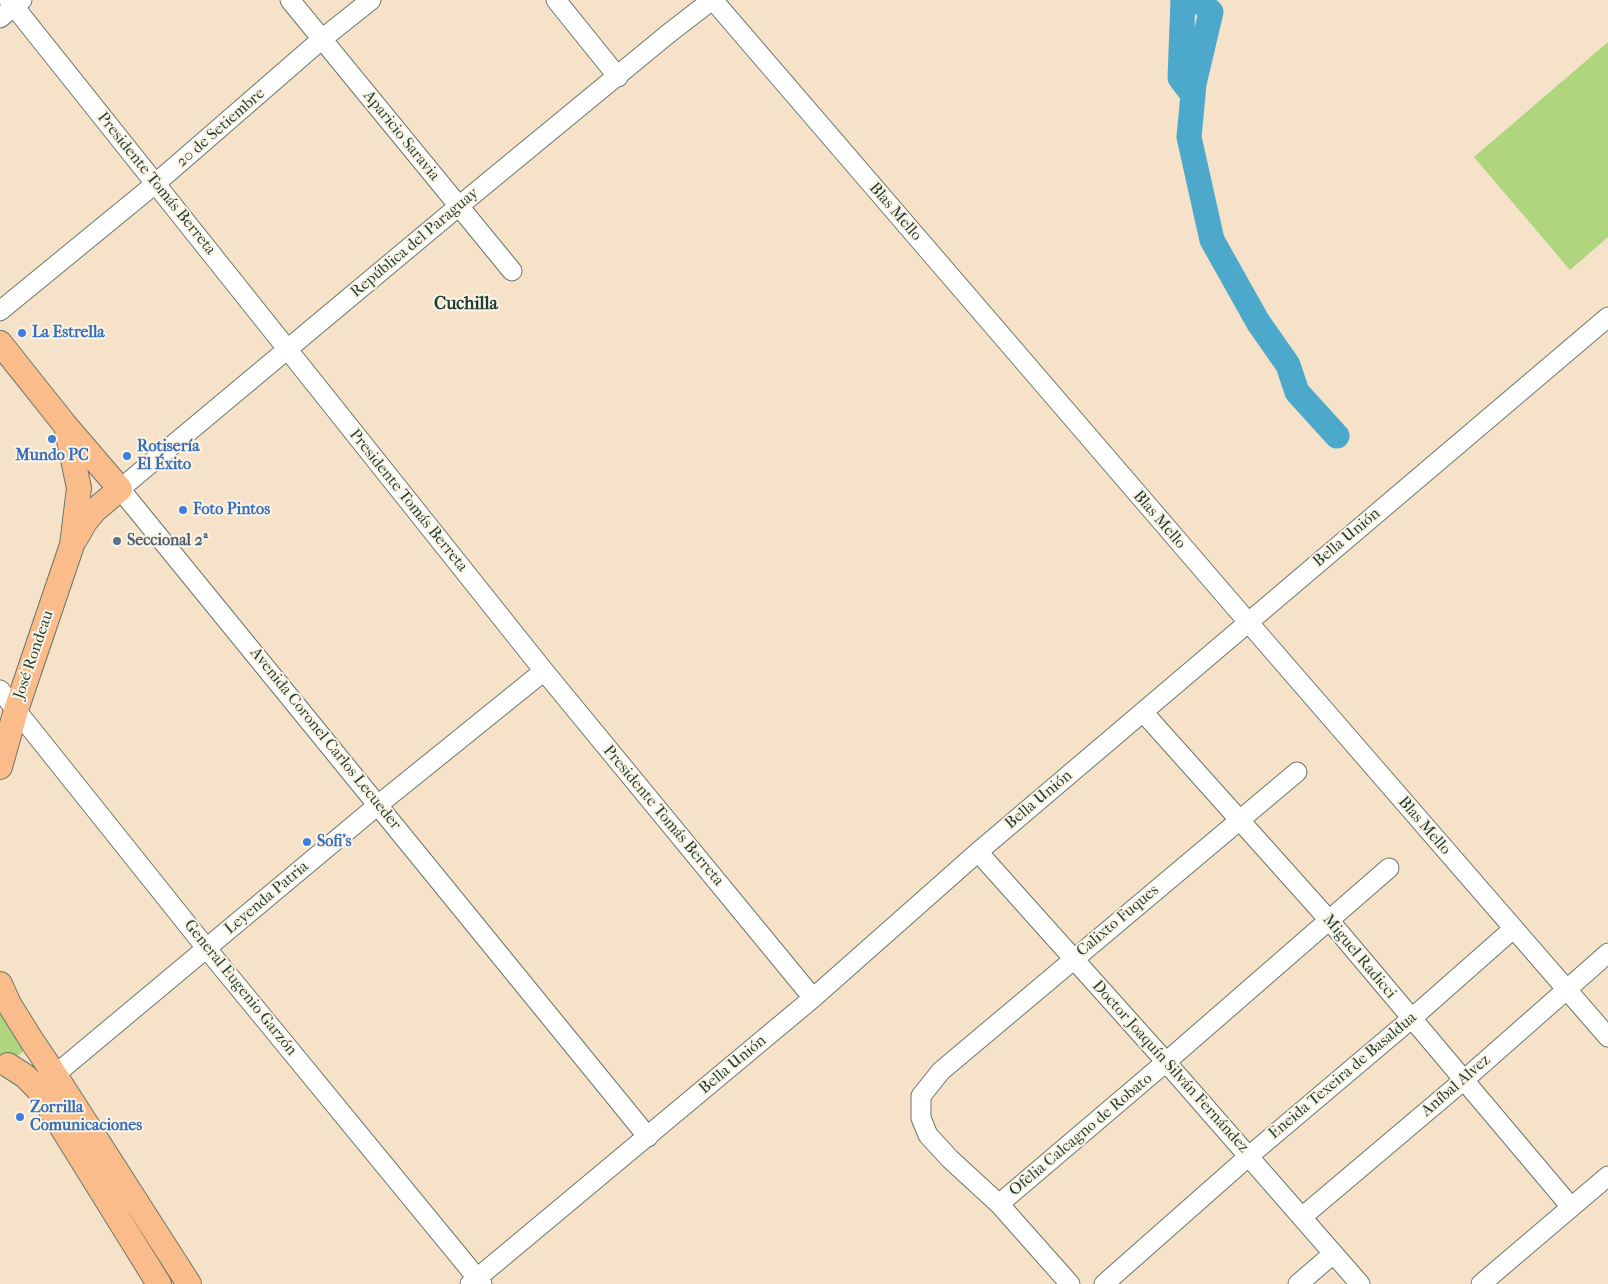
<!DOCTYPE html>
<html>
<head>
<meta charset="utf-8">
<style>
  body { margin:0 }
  canvas { display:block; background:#f6e2c8 }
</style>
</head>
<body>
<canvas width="1608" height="1284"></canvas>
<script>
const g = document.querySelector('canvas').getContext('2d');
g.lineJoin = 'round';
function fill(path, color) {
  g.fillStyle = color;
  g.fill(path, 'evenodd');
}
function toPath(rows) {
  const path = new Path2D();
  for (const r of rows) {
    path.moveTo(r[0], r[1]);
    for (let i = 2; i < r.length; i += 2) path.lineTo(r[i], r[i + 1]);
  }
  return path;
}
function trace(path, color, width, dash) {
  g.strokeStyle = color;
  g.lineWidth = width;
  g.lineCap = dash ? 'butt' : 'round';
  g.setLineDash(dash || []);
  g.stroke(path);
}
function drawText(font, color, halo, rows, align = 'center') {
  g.font = font + ' "IM FELL French Canon",serif';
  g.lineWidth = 4;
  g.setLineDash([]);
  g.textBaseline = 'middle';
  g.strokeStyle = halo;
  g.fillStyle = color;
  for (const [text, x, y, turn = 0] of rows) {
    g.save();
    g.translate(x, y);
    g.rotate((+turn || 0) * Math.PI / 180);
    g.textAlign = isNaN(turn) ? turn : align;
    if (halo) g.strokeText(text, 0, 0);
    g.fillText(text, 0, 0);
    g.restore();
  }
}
const green = toPath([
  [1608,42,1608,237,1570,270,1474,157],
  [0,1001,25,1047,23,1052,19,1055,0,1057]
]);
const river = toPath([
  [1183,0,1180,78,1193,95],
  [1199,0,1211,12,1194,84,1189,137,1212,240,1258,322,1288,365,1297,392,1337,436]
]);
const minor = toPath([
  [9,0,544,671,813,998],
  [290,0,512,271],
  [556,0,618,77],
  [713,0,1248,622,1608,1037],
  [0,18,22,0],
  [0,311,155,184,322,39,371,0],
  [0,690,207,949,482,1284],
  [1143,712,1329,920,1571,1207],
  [978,852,1166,1062,1360,1284],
  [45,1083,378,805,544,671],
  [648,1137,120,489,459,206,668,34,712,0],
  [999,1204,1166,1062,1389,868],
  [1302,1217,1464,1080,1608,953],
  [470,1284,813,998,978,852,1608,317],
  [1070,1284,999,1204,950,1159,928,1135,921,1118,921,1096,941,1071,1297,772],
  [1104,1284,1249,1156,1411,1019,1513,929],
  [1298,1284,1333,1254],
  [1481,1284,1608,1176]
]);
const major = toPath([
  [0,343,66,426,120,489,95,510,85,522,76,538],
  [0,767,16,710,72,545,79,488,66,426],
  [0,984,9,1004,32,1041,55,1075,189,1284],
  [8,1065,25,1076,38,1089,159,1284]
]);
const markers = [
  [22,333,5,"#3f7fe0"],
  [52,439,5,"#3f7fe0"],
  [127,456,5,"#3f7fe0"],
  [183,510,5,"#3f7fe0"],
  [117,541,5,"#5c6f8a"],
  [307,842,5,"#3f7fe0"],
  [20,1117,5,"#3f7fe0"]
];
const streetNames = [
  ["20 de Setiembre",221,128,-41],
  ["Aparicio Saravia",401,136,51],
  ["Presidente Tomás Berreta",156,184,51],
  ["Blas Mello",895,212,49],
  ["República del Paraguay",415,243,-40],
  ["Presidente Tomás Berreta",408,501,51],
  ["Blas Mello",1159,520,49],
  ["Bella Unión",1347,538,-40],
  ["José Rondeau",34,655,-71],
  ["Avenida Coronel Carlos Lecueder",325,739,51],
  ["Bella Unión",1039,800,-40],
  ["Presidente Tomás Berreta",663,816,50],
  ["Blas Mello",1424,826,49],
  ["Leyenda Patria",267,898,-40],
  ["Calixto Fuques",1118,921,-40],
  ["Miguel Radicci",1359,957,50],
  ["General Eugenio Garzón",240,988,51],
  ["Bella Unión",733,1065,-40],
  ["Doctor Joaquín Silván Fernández",1170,1067,48],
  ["Eneida Texeira de Basaldua",1343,1076,-40],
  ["Aníbal Alvez",1456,1086,-41],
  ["Ofelia Calcagno de Robato",1081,1135,-40]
];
const shopNames = [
  ["La Estrella",32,333],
  ["Rotisería",137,447],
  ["El Éxito",137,465],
  ["Mundo PC",52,456,"center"],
  ["Foto Pintos",193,510],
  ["Sofi's",317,842],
  ["Zorrilla",30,1108],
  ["Comunicaciones",30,1126]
];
const serviceNames = [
  ["Seccional 2ª",127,541]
];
const neighbourhoodNames = [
  ["Cuchilla",466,305]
];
fill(green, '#afd57f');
trace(river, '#4da9cb', 25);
trace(minor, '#6a7768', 21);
trace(major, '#6a7768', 26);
trace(minor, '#fff', 19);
trace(major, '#fabc8b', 24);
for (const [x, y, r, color] of markers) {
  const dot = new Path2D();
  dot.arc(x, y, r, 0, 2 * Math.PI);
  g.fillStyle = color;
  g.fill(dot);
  trace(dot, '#fcf5e5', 2);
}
drawText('16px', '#1f3d34', '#fcf5e5', streetNames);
drawText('bold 16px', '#366cbe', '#fcf5e5', shopNames, 'left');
drawText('bold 16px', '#4e5e75', '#fcf5e5', serviceNames, 'left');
drawText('bold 18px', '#1f3d34', '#fcf5e5', neighbourhoodNames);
</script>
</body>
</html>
